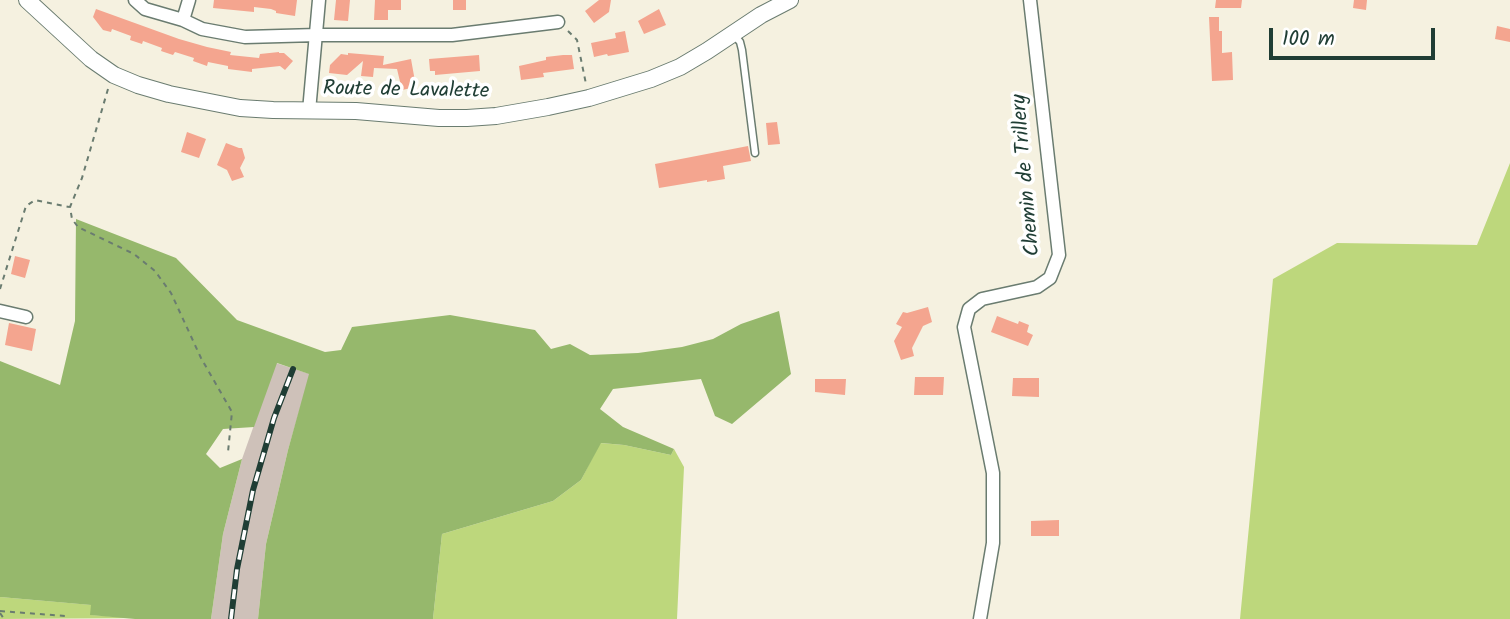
<!DOCTYPE html>
<html>
<head>
<meta charset="utf-8">
<style>
  body { margin:0 }
  #map { position:relative; width:1510px; height:619px; overflow:hidden; background:#f5f1e0; font-family:Kalam,sans-serif }
  canvas { display:block }
  .scale { position:absolute; left:1269px; top:28px; width:166px; height:32px; box-sizing:border-box; border:4px solid #1f3d34; border-top:0; padding-left:9px; font-size:21px; line-height:24px; white-space:nowrap; color:#1f3d34; -webkit-text-stroke:5px #fff; paint-order:stroke }
</style>
</head>
<body>
<div id="map">
<canvas width="1510" height="619"></canvas>
<div class="scale">100 m</div>
</div>
<script>
const g = document.querySelector('canvas').getContext('2d');
g.lineJoin = 'round';
function fill(path, color) {
  g.fillStyle = color;
  g.fill(path, 'evenodd');
}
function toPath(rows) {
  const path = new Path2D();
  for (const r of rows) {
    path.moveTo(r[0], r[1]);
    for (let i = 2; i < r.length; i += 2) path.lineTo(r[i], r[i + 1]);
  }
  return path;
}
function trace(path, color, width, dash) {
  g.strokeStyle = color;
  g.lineWidth = width;
  g.lineCap = dash ? 'butt' : 'round';
  g.setLineDash(dash || []);
  g.stroke(path);
}
function drawText(font, color, halo, rows, align = 'center') {
  g.font = font + ' Kalam,sans-serif';
  g.lineWidth = 7;
  g.setLineDash([]);
  g.textBaseline = 'middle';
  g.strokeStyle = halo;
  g.fillStyle = color;
  for (const [text, x, y, turn = 0] of rows) {
    g.save();
    g.translate(x, y);
    g.rotate((+turn || 0) * Math.PI / 180);
    g.textAlign = isNaN(turn) ? turn : align;
    if (halo) g.strokeText(text, 0, 0);
    g.fillText(text, 0, 0);
    g.restore();
  }
}
const industrial = toPath([
  [276,363,310,374,288,450,266,544,258,619,211,619,223,534,242,459]
]);
const green = toPath([
  [1510,163,1510,619,1240,619,1273,279,1337,243,1477,245],
  [600,443,624,445,671,455,674,449,684,467,677,619,433,619,442,534,553,501,581,480],
  [0,597,92,605,91,615,136,618,0,619]
]);
const forest = toPath([
  [76,219,176,258,237,320,325,352,341,350,352,327,450,315,535,330,551,349,570,344,590,355,638,353,682,347,713,339,741,324,779,311,791,374,732,424,715,416,701,379,613,389,600,409,623,427,674,449,671,455,624,445,601,443,581,480,553,501,442,534,433,619,258,619,266,544,288,450,309,374,277,363,254,427,223,429,206,454,220,468,242,459,223,534,211,619,135,619,90,615,91,605,0,597,0,361,60,385,75,321]
]);
const building = toPath([
  [214,0,297,0,295,16,276,13,276,11,271,9,254,7,254,12,213,8],
  [336,0,350,0,348,21,334,20],
  [375,0,401,0,401,10,388,10,388,20,374,20],
  [453,0,466,0,466,10,453,10],
  [599,0,611,0,609,12,594,23,585,11],
  [1216,0,1242,0,1241,8,1215,8],
  [1354,0,1367,0,1366,10,1353,8],
  [96,9,179,39,207,47,231,52,230,55,259,58,260,54,279,52,279,53,284,53,293,61,285,70,280,66,252,69,252,72,228,69,228,66,208,62,207,66,193,61,194,58,175,52,173,55,161,51,162,48,143,41,142,44,130,40,131,36,112,29,111,32,103,30,93,17],
  [659,9,666,25,644,34,638,21],
  [1209,17,1219,17,1219,31,1222,31,1222,53,1232,52,1233,80,1212,81],
  [1497,26,1510,29,1510,42,1495,39],
  [625,31,629,52,608,56,607,54,594,57,591,43,616,38,615,33],
  [348,53,384,56,383,65,411,59,416,87,402,90,397,69,374,68,373,77,361,76,363,61,347,75,329,73,330,65,341,54,348,55],
  [479,55,480,71,435,75,435,71,430,71,429,59],
  [563,55,572,55,574,69,543,73,544,77,521,80,519,66,546,60,546,57],
  [777,122,780,144,768,145,766,123],
  [187,132,206,139,199,158,181,152],
  [226,143,239,148,242,148,245,158,240,168,244,177,232,181,227,170,217,165],
  [748,146,751,161,723,166,725,179,707,182,707,180,659,188,655,164],
  [15,256,30,260,25,278,11,274],
  [928,307,932,322,923,326,912,348,914,356,901,360,894,341,902,327,896,324,903,312,907,313],
  [997,316,1018,324,1019,321,1029,325,1027,332,1033,335,1028,346,991,332],
  [9,323,36,329,32,351,5,345],
  [915,377,944,377,943,395,914,395],
  [1013,378,1039,378,1039,397,1012,396],
  [815,379,846,379,845,395,815,392],
  [1059,520,1059,536,1031,536,1031,521]
]);
const path = toPath([
  [568,31,577,40,586,84],
  [108,89,82,178,70,207,72,219,78,227,134,254,155,271,171,293,201,358,232,412,228,452],
  [0,289,26,206,35,200,69,207],
  [0,611,65,616,68,619],
  [0,613,4,619]
]);
const service = toPath([
  [735,36,740,42,742,50,755,153]
]);
const minor = toPath([
  [135,0,145,9,183,20,202,29,245,37,317,35,452,35,558,22],
  [183,20,189,0],
  [309,111,319,0],
  [0,311,26,317],
  [980,619,993,543,993,473,964,327,969,309,982,299,1037,287,1050,278,1059,255,1030,0]
]);
const tertiary = toPath([
  [27,0,91,59,114,75,138,85,169,94,240,108,273,110,356,111,439,118,467,118,496,116,548,107,589,98,651,79,680,67,707,51,761,15,790,0]
]);
const rail = toPath([
  [231,619,237,569,253,490,274,418,293,369]
]);
const streetNames = [
  ["Route de Lavalette",406,92,1],
  ["Chemin de Trillery",1028,175,-95]
];
fill(industrial, '#cec1b9');
fill(green, '#bdd77c');
fill(forest, '#96b86c');
fill(building, '#f4a58f');
trace(service, '#6a7c70', 9);
trace(minor, '#6a7c70', 15);
trace(tertiary, '#6a7c70', 18);
trace(path, '#6a7c70', 2, [5, 5]);
trace(service, '#fff', 6);
trace(minor, '#fff', 12);
trace(tertiary, '#fff', 16);
trace(rail, '#1f3d34', 6);
trace(rail, '#fff', 3.5, [10]);
drawText('21px', '#1f3d34', '#fff', streetNames);
</script>
</body>
</html>
